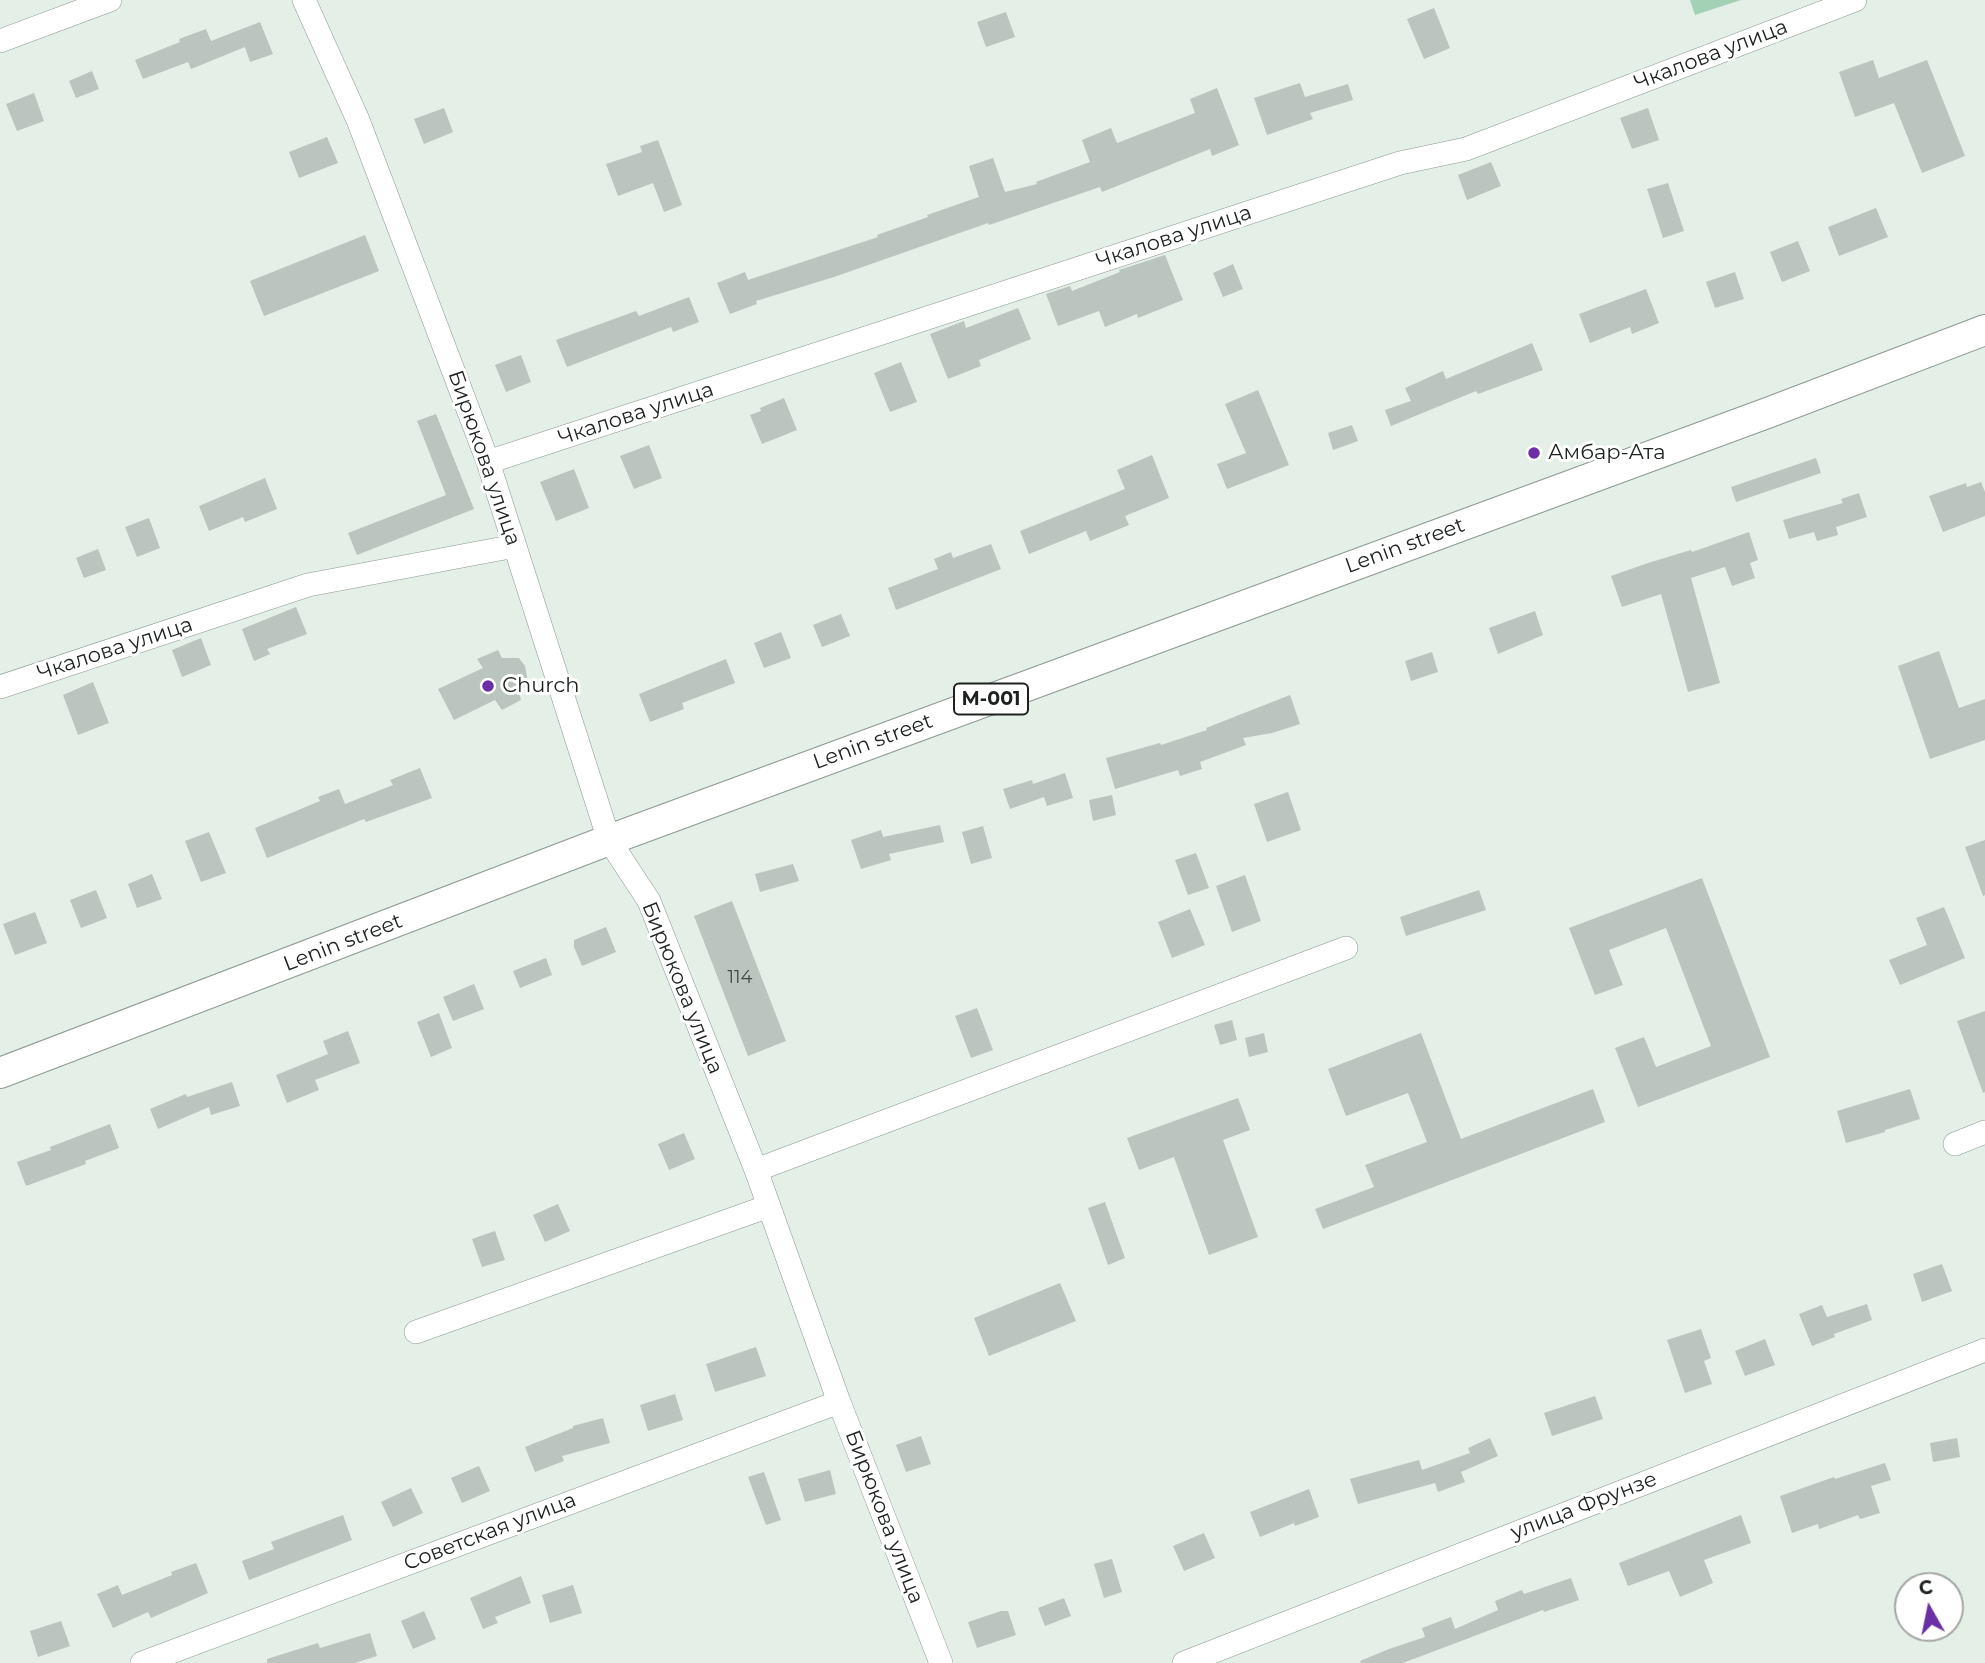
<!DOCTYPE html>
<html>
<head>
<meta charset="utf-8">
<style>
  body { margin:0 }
  #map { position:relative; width:1985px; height:1663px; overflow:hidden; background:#e3efe7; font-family:Montserrat,sans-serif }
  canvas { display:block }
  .north { position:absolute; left:1894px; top:1572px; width:70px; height:70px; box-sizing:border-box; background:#fff; border:2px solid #a5a7a5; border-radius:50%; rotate:351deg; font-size:19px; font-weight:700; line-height:28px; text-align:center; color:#1d221f }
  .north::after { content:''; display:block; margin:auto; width:24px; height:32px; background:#6c30a6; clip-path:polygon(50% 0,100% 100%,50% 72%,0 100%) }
</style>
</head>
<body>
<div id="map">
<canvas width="1985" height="1663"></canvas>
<div class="north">С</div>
</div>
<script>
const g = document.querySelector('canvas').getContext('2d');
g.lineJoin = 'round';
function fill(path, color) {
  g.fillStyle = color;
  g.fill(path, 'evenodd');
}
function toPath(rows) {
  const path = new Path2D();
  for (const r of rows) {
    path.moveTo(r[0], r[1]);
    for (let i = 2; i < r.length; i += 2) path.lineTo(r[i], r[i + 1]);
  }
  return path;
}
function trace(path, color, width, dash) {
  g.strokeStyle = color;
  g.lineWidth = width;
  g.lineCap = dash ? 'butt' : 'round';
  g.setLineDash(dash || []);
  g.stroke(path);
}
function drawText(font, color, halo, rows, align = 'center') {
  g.font = font + ' Montserrat,sans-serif';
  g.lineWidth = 6;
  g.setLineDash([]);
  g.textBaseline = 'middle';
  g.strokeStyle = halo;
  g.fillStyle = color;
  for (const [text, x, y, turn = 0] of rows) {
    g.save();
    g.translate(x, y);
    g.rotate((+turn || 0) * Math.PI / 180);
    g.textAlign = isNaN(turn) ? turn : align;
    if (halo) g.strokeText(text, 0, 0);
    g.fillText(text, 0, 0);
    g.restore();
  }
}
const green = toPath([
  [1690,0,1741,0,1695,15]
]);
const building = toPath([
  [1434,8,1450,48,1424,59,1407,19],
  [1006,12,1015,37,986,47,977,22],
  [260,22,273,54,250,62,245,47,191,69,188,62,143,79,135,60,180,42,179,39,206,29,211,41],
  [1873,60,1879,78,1927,60,1965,156,1922,173,1894,103,1855,117,1839,72],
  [92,71,99,89,76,98,69,81],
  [1300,83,1305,97,1348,84,1353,100,1310,113,1313,119,1267,135,1254,98],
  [1217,88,1239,145,1212,156,1210,149,1102,192,1100,187,989,225,988,223,834,277,756,301,757,304,730,314,717,283,745,272,748,280,878,237,877,235,928,217,927,215,979,197,969,166,993,158,1005,192,1037,184,1036,182,1090,162,1082,140,1111,128,1117,143,1195,113,1190,99],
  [34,93,44,121,17,131,6,104],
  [444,108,453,132,424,144,414,119],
  [1648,108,1659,140,1632,149,1620,118],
  [327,137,338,163,299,178,289,152],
  [658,140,682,205,664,212,653,183,618,196,606,164,642,152,640,146],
  [1491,162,1501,186,1467,200,1458,175],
  [1668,183,1684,231,1663,238,1647,189],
  [1876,208,1888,237,1839,256,1828,227],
  [365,235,379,271,264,316,250,281],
  [1798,241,1810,271,1782,282,1770,252],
  [1165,255,1183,300,1138,318,1137,314,1105,327,1099,311,1058,326,1046,294,1070,286,1072,291,1120,272,1119,270],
  [1233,264,1243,289,1223,297,1213,273],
  [1735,272,1744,299,1715,308,1706,282],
  [1646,289,1659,323,1632,334,1630,327,1590,343,1579,314],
  [689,297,699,322,673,332,671,327,567,367,556,340,636,311,639,316],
  [1018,308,1031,339,979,360,981,366,948,379,930,334,964,321,966,328],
  [1532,343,1543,370,1478,394,1476,391,1391,426,1385,410,1411,401,1405,388,1443,371,1446,379],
  [521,355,531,382,506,392,495,365],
  [901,362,917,402,890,412,874,373],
  [1258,390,1289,465,1227,489,1217,464,1246,453,1225,404],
  [784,398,797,430,762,444,750,415,761,411,760,408],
  [436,414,474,509,357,555,348,533,446,495,417,421],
  [1352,425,1358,441,1333,450,1328,433],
  [649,445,662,478,634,489,620,456],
  [1152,455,1169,498,1125,516,1129,525,1090,541,1086,531,1029,554,1020,531,1125,489,1117,470],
  [1816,458,1821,473,1736,502,1731,487],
  [574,469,589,508,556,521,540,482],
  [265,478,277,509,245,522,243,517,209,531,199,506],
  [1981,482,1985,492,1985,516,1943,532,1929,496,1966,483,1967,487],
  [1859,493,1867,517,1836,527,1838,535,1817,541,1814,532,1789,539,1783,520,1843,503,1841,499],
  [149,518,160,548,137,557,125,527],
  [1749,532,1758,560,1750,563,1755,578,1732,586,1725,567,1691,578,1720,683,1688,692,1661,594,1622,607,1611,576,1648,563,1691,550,1692,552],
  [991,544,1001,569,896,610,888,588,938,569,934,559,951,552,953,558],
  [98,549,106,570,84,578,76,558],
  [296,607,307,634,267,649,270,654,254,661,242,629],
  [1535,611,1543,635,1498,654,1489,628],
  [841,614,850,636,822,647,813,625],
  [781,632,791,658,764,668,754,643],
  [201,638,211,665,182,677,172,650],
  [498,650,502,658,519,658,525,666,528,682,519,693,521,700,502,710,495,700,454,720,438,689,483,668,477,659],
  [1939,651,1959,708,1985,699,1985,740,1930,759,1898,666],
  [1432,652,1438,672,1411,681,1405,661],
  [726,659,735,683,682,703,684,709,650,722,639,694],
  [93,682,109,723,78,735,63,695],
  [1290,695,1300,724,1272,733,1243,738,1246,745,1200,762,1202,769,1180,776,1178,770,1115,789,1106,758,1160,743,1161,745,1207,730,1206,728],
  [420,768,432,798,366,822,364,819,267,858,255,828,320,801,318,797,339,789,345,804,393,785,390,780],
  [1065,773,1073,798,1047,806,1044,797,1010,809,1003,789,1032,780,1033,784],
  [1288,792,1301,830,1267,842,1254,804],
  [1112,795,1116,815,1093,821,1089,800],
  [940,825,944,842,889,854,891,860,861,869,851,840,881,830,883,837],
  [983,826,992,858,971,864,962,832],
  [209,832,226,873,201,882,185,841],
  [1985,840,1985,895,1983,896,1965,847],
  [1196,853,1209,888,1188,895,1175,860],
  [793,864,799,881,760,892,755,874],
  [152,874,162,899,137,908,128,884],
  [1245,875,1261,921,1232,932,1216,886],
  [1702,878,1770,1057,1638,1107,1615,1048,1644,1037,1656,1067,1711,1046,1666,928,1609,950,1623,985,1595,995,1569,928],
  [96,890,107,918,81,928,70,900],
  [1479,890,1486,910,1406,936,1400,917],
  [732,901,786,1041,748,1056,694,916],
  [1944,907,1965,958,1900,985,1889,960,1927,945,1916,918],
  [1190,909,1205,945,1172,958,1158,922],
  [35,912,47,943,15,955,3,924],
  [606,927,616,952,582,966,574,947,574,940],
  [546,958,552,975,520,988,513,971],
  [474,984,484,1009,453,1021,443,997],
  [977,1008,993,1050,971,1058,955,1016],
  [1985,1011,1985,1092,1983,1093,1957,1021],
  [439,1013,452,1048,431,1057,417,1022],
  [1232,1020,1237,1040,1220,1045,1214,1025],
  [348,1031,360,1063,315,1080,319,1090,287,1103,276,1075,328,1054,323,1041],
  [1264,1033,1268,1052,1249,1057,1245,1038],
  [1421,1033,1461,1139,1593,1089,1605,1122,1323,1229,1315,1209,1374,1187,1365,1165,1427,1142,1408,1093,1346,1116,1328,1069],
  [232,1082,240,1106,211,1115,209,1107,158,1129,150,1109,186,1094,187,1097],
  [1910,1089,1920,1119,1885,1130,1885,1132,1846,1143,1837,1111],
  [1238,1098,1250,1130,1223,1140,1258,1237,1209,1255,1174,1157,1139,1170,1127,1138],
  [110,1124,119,1148,85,1161,86,1164,26,1186,17,1162,51,1150,50,1147],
  [684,1133,695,1159,669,1170,658,1144],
  [1105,1202,1125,1258,1108,1265,1088,1208],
  [558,1204,570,1231,545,1242,533,1215],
  [495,1231,505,1260,482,1267,472,1239],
  [1942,1264,1952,1291,1922,1302,1913,1274],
  [1060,1283,1076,1321,989,1356,974,1318],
  [1867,1304,1872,1320,1834,1334,1835,1337,1812,1346,1799,1314,1822,1305,1827,1317],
  [1701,1329,1711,1358,1704,1361,1712,1384,1685,1393,1667,1340],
  [1765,1339,1775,1365,1745,1376,1735,1351],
  [756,1347,766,1376,715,1392,706,1364],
  [675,1394,683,1420,648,1431,640,1405],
  [1595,1396,1603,1419,1552,1436,1544,1413],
  [603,1418,610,1443,562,1456,564,1461,535,1472,525,1447,573,1428,573,1426],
  [921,1436,931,1464,906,1472,896,1445],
  [1490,1438,1498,1456,1461,1472,1465,1482,1438,1492,1435,1483,1358,1504,1350,1479,1419,1460,1422,1470,1470,1453,1468,1448],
  [1957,1438,1960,1457,1933,1462,1930,1443],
  [1885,1463,1891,1480,1871,1486,1880,1513,1860,1519,1858,1515,1819,1529,1818,1524,1792,1533,1780,1496,1834,1477,1835,1479],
  [479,1466,490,1491,462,1503,451,1478],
  [830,1470,836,1494,805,1502,798,1479],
  [764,1472,781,1520,766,1525,748,1477],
  [411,1488,423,1513,393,1527,381,1502],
  [1309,1489,1319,1517,1295,1526,1294,1523,1260,1537,1250,1512],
  [343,1515,352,1540,249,1580,242,1561,274,1549,271,1542],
  [1741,1515,1751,1543,1704,1560,1713,1583,1680,1597,1669,1571,1628,1586,1619,1563],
  [1204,1533,1215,1558,1184,1571,1173,1546],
  [1112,1559,1122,1592,1104,1598,1094,1564],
  [196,1563,208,1593,151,1618,148,1612,113,1628,97,1594,118,1585,122,1595,172,1575,171,1572],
  [521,1576,531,1603,495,1617,498,1623,483,1629,470,1598],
  [1571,1578,1579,1600,1544,1612,1543,1610,1403,1663,1361,1663,1360,1661,1389,1649,1425,1637,1422,1628,1451,1617,1455,1629,1498,1610,1495,1601,1522,1590,1524,1594],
  [573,1585,582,1613,550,1623,542,1595],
  [1064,1598,1071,1616,1045,1626,1038,1608],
  [424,1611,436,1639,413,1649,401,1621],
  [1001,1611,1008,1611,1016,1635,977,1648,968,1622],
  [61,1621,70,1646,38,1657,30,1631],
  [370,1633,377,1656,355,1663,267,1663,267,1659,318,1643,320,1648]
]);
const minor = toPath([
  [304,0,358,120,488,462,609,840,649,901,756,1170,839,1402,941,1663],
  [0,41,110,0],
  [488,462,1400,163,1466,149,1855,0],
  [0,687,308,585,515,546],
  [1955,1144,1985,1132],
  [756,1170,1346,948],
  [416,1332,769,1206],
  [142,1663,839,1402],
  [1184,1663,1985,1350]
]);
const major = toPath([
  [0,1073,609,840,1770,412,1985,330]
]);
const markers = [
  [1534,453,7,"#6c30a6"],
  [488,686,7,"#6c30a6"]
];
const numberNames = [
  ["114",740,978]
];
const shields = [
  [991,699,74]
];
const shieldNames = [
  ["М-001",991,699]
];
const streetNames = [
  ["Чкалова улица",1711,55,-21],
  ["Чкалова улица",1174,237,-18],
  ["Чкалова улица",636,414,-18],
  ["Бирюкова улица",484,458,71],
  ["Lenin street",1405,546,-20],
  ["Чкалова улица",115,649,-18],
  ["Lenin street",873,742,-20],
  ["Lenin street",343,943,-21],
  ["Бирюкова улица",682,988,68],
  ["улица Фрунзе",1584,1506,-21],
  ["Бирюкова улица",884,1517,69],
  ["Советская улица",490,1532,-21]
];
const poiNames = [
  ["Амбар-Ата",1548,453],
  ["Сhurch",502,686]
];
fill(green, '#a3d1b6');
fill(building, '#b9c5be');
trace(minor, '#8c9890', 24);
trace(major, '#8c9890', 32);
trace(minor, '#fff', 23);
trace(major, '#fff', 30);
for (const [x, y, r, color] of markers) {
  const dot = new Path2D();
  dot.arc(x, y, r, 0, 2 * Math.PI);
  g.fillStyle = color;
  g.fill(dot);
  trace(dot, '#fff', 2.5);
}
drawText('18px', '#444b47', null, numberNames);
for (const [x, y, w] of shields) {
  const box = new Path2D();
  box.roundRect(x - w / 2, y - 15.5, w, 31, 5);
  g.fillStyle = '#fff';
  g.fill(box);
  trace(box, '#1d221f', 2);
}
drawText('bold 19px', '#1d221f', null, shieldNames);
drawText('21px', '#1d221f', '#fff', streetNames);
drawText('21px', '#1d221f', '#fff', poiNames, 'left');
</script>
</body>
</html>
